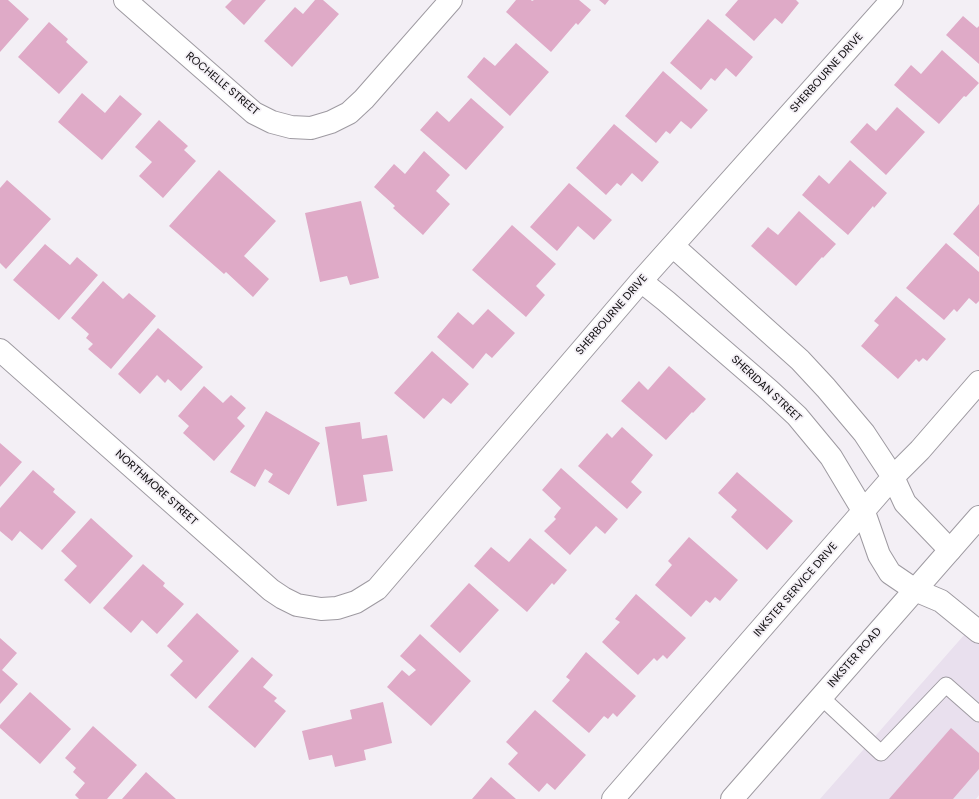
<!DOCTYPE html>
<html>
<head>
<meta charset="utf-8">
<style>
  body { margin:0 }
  canvas { display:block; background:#f3eff5 }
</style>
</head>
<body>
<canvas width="979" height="799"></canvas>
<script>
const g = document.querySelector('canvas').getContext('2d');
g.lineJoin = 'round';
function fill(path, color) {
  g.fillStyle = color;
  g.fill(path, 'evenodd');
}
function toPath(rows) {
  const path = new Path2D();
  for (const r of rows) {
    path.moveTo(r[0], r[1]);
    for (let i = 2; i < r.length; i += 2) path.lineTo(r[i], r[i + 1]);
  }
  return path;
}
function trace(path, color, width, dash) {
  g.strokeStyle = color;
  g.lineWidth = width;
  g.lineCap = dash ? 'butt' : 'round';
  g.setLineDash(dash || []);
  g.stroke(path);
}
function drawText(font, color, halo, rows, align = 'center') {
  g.font = font + ' Poppins,sans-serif';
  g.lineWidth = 3.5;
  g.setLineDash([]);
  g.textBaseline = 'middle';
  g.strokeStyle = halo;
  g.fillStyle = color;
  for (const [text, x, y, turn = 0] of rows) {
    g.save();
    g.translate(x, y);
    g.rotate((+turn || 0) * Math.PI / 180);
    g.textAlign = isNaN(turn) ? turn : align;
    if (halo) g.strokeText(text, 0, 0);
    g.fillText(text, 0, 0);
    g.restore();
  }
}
const built = toPath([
  [979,618,979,795,976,799,820,799]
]);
const building = toPath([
  [0,0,8,0,29,19,0,52],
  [232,0,266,0,244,25,225,7],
  [315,0,323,0,339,14,292,67,264,41,295,7,303,14],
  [516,0,531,0,532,1,534,0,579,0,591,10,578,25,576,23,551,52,506,12],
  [599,0,609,0,605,5],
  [738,0,796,0,799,3,782,24,775,18,754,41,725,15],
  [963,16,977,28,979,26,979,64,946,35],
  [708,19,753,57,736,77,726,68,715,81,711,78,701,90,670,63],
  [49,22,68,39,66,42,88,62,59,94,18,57],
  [516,43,549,72,510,116,467,77,484,57,495,66],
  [942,50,979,83,966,97,964,96,939,124,894,85,911,65,921,74],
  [663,71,708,110,691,129,681,121,670,134,666,131,656,143,625,116],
  [82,93,105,113,120,95,142,114,102,160,58,122],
  [471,98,504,127,466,170,420,130,437,111,449,122],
  [897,107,925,132,886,175,850,142,867,123,876,131],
  [159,120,188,146,184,150,196,161,163,198,139,176,152,162,135,147],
  [614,124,659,162,642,182,632,173,621,186,617,183,606,195,576,168],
  [424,151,450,175,436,191,450,204,423,235,393,208,395,206,374,187,394,164,405,174],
  [850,160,887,193,874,208,873,206,848,235,802,195,819,175,829,184],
  [219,170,276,221,244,256,269,279,253,297,226,272,224,274,169,226],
  [7,180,51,219,6,269,0,263,0,188],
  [569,183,612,220,594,240,578,226,557,251,530,227],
  [361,201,379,278,350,285,347,276,320,282,305,213],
  [979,204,979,257,953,234],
  [799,211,836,244,823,258,822,257,796,286,751,246,768,227,778,235],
  [512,225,556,264,536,286,545,295,526,317,472,270],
  [946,243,979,272,979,301,976,304,969,298,957,312,954,309,944,320,906,288],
  [45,244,70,265,77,257,98,275,59,320,13,280],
  [103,281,123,299,129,293,156,316,111,369,88,349,93,344,86,338,89,334,71,318],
  [896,296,946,339,927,361,923,358,919,362,916,359,898,379,861,346,879,325,874,321],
  [488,309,515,333,492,358,486,353,473,369,437,337,458,312,473,325],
  [158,328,203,367,181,391,168,379,165,383,157,375,140,394,118,374],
  [432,351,469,384,451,404,443,398,424,419,394,393],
  [669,366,706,399,693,413,692,412,666,440,621,401,639,381,648,390],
  [204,386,223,403,231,395,246,408,237,418,245,426,214,461,183,433,189,426,178,416],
  [266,411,320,443,289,495,268,482,273,474,265,469,255,487,230,472],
  [360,422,362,439,387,435,393,471,363,475,367,501,337,506,325,427],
  [622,427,653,455,631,482,642,492,627,509,578,466,607,433,612,438],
  [0,443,22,462,0,487],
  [561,468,618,519,605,534,596,526,570,555,544,531,556,519,554,517,561,508,542,490],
  [33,470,55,489,53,492,76,512,42,550,20,531,12,541,0,531,0,508],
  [737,472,793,521,767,550,731,517,737,510,718,493],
  [91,518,133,556,90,604,64,580,77,566,61,551],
  [689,537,738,580,720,601,715,597,710,603,706,600,691,617,655,585,672,565,668,561],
  [530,538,567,570,554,585,552,583,527,612,474,566,491,547,509,562],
  [143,564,165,583,163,586,184,604,157,634,142,620,131,633,103,608],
  [469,583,499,610,460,653,430,626],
  [636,594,686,638,667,659,663,655,657,661,654,658,638,675,602,642,620,622,615,619],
  [197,613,239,651,196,699,170,675,183,661,167,646],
  [420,634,471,681,431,726,387,687,402,670,409,676,416,670,400,656],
  [0,638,17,653,2,670,18,684,0,704],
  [586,652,636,696,617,717,613,713,608,719,604,716,589,733,552,701,570,680,566,677],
  [252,657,273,675,263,687,277,698,274,701,286,711,255,748,208,707],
  [30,692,71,729,40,764,0,728,0,725],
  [383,702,392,743,364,750,366,760,335,767,332,755,309,760,302,731,352,719,350,710],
  [535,710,586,755,555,790,547,783,539,792,508,764,518,753,506,742],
  [93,726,137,765,107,799,79,799,75,795,85,783,73,772,76,768,65,758],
  [951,728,979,753,979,769,953,799,889,799],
  [146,772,176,799,122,799],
  [491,777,516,799,472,799]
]);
const lane = toPath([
  [821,697,881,753,946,685,979,714]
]);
const street = toPath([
  [125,0,254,113,272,122,291,127,311,128,331,122,349,113,364,99,451,0],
  [673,246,800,360,826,388,864,433,893,477,905,503,950,550],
  [641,281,666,301,769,390,797,416,831,457,864,512,879,555,890,573,915,590,941,601,979,632],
  [0,350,271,590,283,598,297,605,321,609,337,608,356,602,377,589,641,281,892,0],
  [613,799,893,477,920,450,979,382]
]);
const secondary = toPath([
  [732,799,979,517]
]);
const streetNames = [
  ["SHERBOURNE DRIVE",827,73,-48],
  ["ROCHELLE STREET",222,84,40],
  ["SHERBOURNE DRIVE",612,315,-49],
  ["SHERIDAN STREET",766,389,43],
  ["NORTHMORE STREET",156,488,42],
  ["INKSTER SERVICE DRIVE",796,590,-49],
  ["INKSTER ROAD",855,658,-49]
];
fill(built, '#e9e0ee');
fill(building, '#dfaac7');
trace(lane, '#9e9aa1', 17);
trace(street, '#9e9aa1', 24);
trace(secondary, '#9e9aa1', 24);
trace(lane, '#fff', 15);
trace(street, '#fff', 22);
trace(secondary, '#fff', 22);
drawText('11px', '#110f11', '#f3eff5', streetNames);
</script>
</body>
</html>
